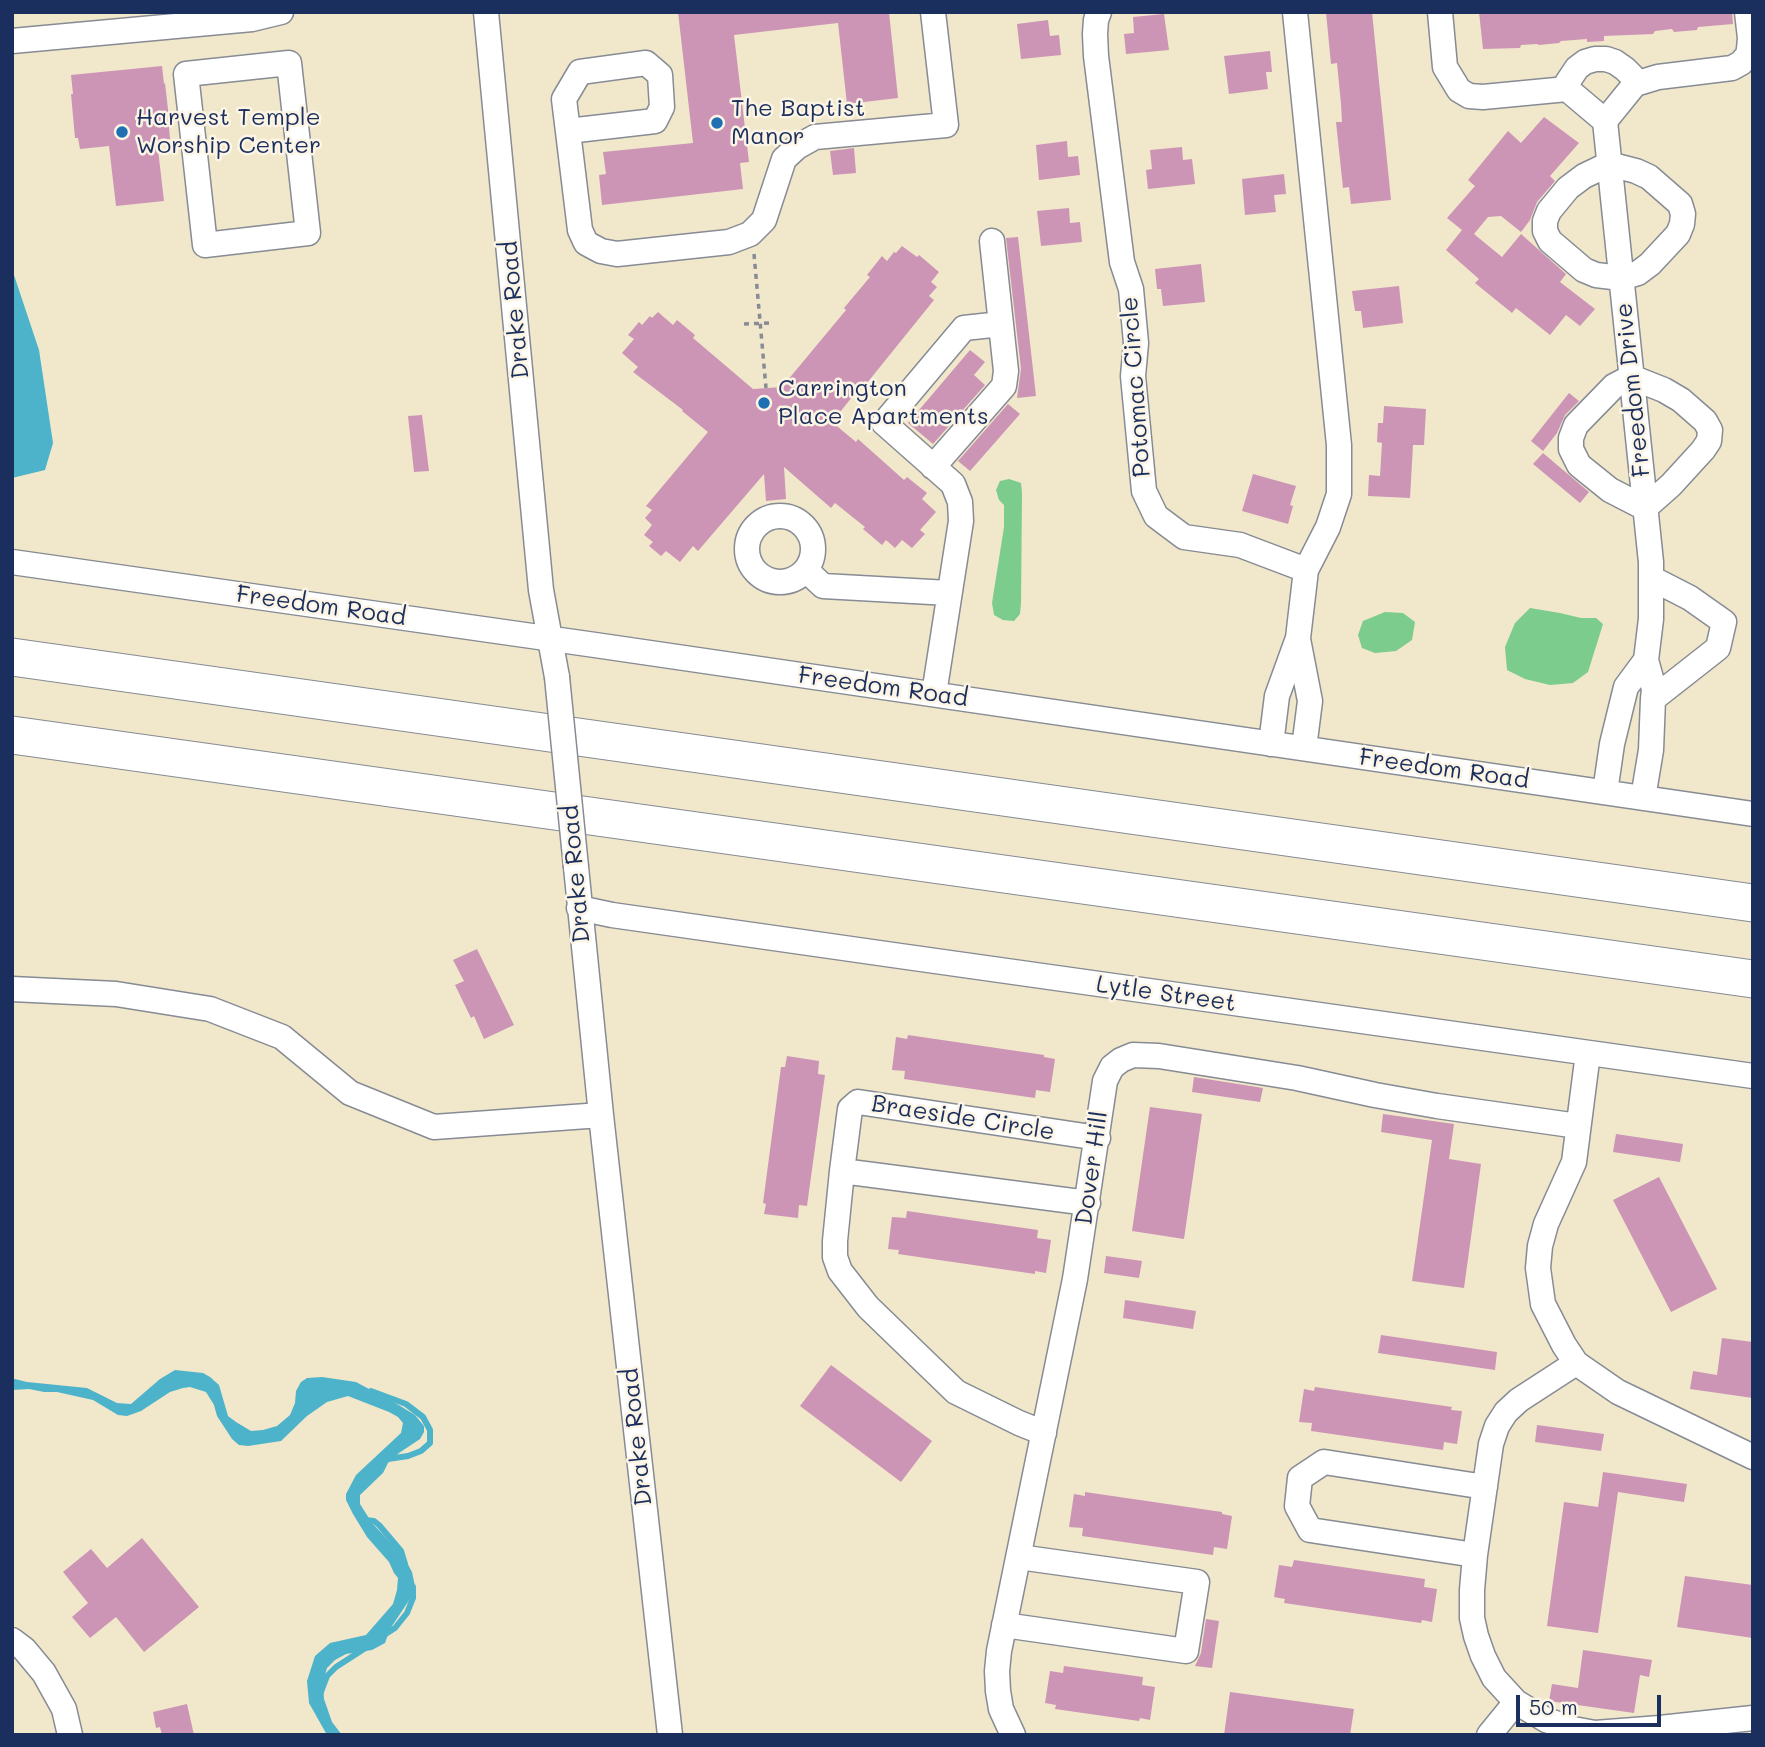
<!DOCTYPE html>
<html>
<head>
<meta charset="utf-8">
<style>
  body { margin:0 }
  #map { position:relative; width:1765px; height:1747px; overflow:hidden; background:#f1e7cb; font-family:Mali,sans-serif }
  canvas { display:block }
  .frame { position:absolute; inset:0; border:14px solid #1b2f5e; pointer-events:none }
  .scale { position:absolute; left:1516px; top:1695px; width:145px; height:32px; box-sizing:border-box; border:4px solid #1b2f5e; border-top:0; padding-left:9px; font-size:21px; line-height:24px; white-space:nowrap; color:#1b2f5e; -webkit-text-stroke:5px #fcf5e5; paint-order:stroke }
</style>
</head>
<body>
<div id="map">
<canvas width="1765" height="1747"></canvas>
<div class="frame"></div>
<div class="scale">50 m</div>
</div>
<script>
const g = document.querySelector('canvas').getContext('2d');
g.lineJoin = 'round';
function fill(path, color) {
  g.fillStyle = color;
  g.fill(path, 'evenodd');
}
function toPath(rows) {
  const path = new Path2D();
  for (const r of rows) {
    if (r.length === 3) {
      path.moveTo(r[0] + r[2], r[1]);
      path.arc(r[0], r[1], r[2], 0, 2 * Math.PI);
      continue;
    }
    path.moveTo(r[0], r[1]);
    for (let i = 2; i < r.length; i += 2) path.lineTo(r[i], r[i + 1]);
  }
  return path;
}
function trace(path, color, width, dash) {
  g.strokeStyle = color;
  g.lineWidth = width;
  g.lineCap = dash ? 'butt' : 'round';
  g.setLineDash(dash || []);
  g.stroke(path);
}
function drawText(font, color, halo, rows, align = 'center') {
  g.font = font + ' Mali,sans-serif';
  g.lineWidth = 5;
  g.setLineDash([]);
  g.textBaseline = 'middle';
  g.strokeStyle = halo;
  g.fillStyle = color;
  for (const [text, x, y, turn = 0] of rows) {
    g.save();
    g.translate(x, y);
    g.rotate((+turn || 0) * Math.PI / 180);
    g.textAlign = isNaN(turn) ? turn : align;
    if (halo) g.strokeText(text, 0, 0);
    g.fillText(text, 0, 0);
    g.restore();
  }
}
const green = toPath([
  [1009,479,1021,483,1022,493,1021,603,1020,614,1014,621,1003,620,994,615,992,603,1004,527,1004,505,999,500,996,490,1000,481],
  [1530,608,1560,613,1581,618,1596,618,1603,624,1588,672,1573,683,1550,685,1525,679,1507,670,1505,647,1515,623],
  [1385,612,1403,613,1415,622,1412,640,1396,651,1375,653,1362,648,1358,635,1363,621]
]);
const water = toPath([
  [12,269,39,350,53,443,45,470,12,478],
  [175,1370,203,1373,210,1377,219,1385,228,1416,236,1422,251,1431,263,1430,277,1426,290,1415,295,1403,296,1391,301,1382,307,1378,322,1377,356,1382,397,1404,415,1415,424,1426,424,1432,420,1439,399,1453,388,1463,383,1473,360,1495,360,1504,372,1523,404,1557,412,1572,415,1586,412,1596,390,1629,385,1643,372,1650,346,1654,335,1660,327,1668,323,1682,324,1699,332,1722,342,1735,327,1735,309,1703,307,1681,315,1656,330,1643,366,1635,393,1604,397,1590,398,1578,394,1573,389,1562,367,1537,353,1514,346,1500,346,1494,356,1475,401,1433,403,1423,398,1417,389,1412,348,1396,327,1402,307,1416,281,1441,248,1446,239,1445,232,1439,217,1416,214,1405,206,1392,190,1387,183,1388,170,1392,141,1411,127,1416,118,1415,93,1400,57,1392,44,1392,29,1389,12,1390,12,1379,15,1379,27,1382,87,1388,117,1403,131,1404,160,1379]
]);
const stream = toPath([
  [371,1391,406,1404,423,1417,430,1430,430,1443,421,1451,408,1456,388,1459],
  [365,1520,374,1521,379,1525,401,1551,405,1564],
  [384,1635,395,1628,407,1613,413,1598,413,1587],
  [321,1692,327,1676,336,1667,367,1647]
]);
const building = toPath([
  [678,12,889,12,898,98,847,104,838,23,734,35,749,162,740,163,743,189,602,205,599,175,606,174,603,152,693,143],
  [1326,12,1372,12,1391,200,1351,204,1349,187,1343,188,1336,122,1342,122,1341,104,1337,63,1331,64],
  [1479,12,1732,12,1733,24,1698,27,1697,30,1674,32,1672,29,1655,31,1653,34,1604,36,1604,41,1587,42,1587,39,1561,41,1559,43,1539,45,1537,44,1521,45,1520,48,1483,49],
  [1164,14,1169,50,1126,54,1124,34,1134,33,1133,17],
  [1048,20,1050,36,1059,35,1061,55,1021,59,1017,24],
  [1270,51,1272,72,1266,72,1268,89,1229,94,1224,56],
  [162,66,164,84,165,83,170,127,169,127,170,139,157,141,164,201,116,206,109,146,80,149,78,138,75,138,71,94,73,94,71,75],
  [1544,117,1579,143,1550,176,1555,181,1537,202,1530,220,1521,232,1501,216,1488,217,1474,234,1502,257,1521,234,1566,274,1560,282,1595,309,1580,326,1566,315,1550,335,1516,308,1512,313,1475,283,1479,279,1446,250,1462,230,1447,218,1475,186,1468,180,1508,131,1521,143],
  [1067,141,1068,157,1078,156,1080,175,1039,180,1036,145],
  [1182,147,1183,160,1192,159,1195,184,1148,189,1146,170,1152,169,1150,150],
  [854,148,856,173,833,175,830,151],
  [1284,174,1286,194,1274,195,1276,212,1245,215,1242,179],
  [1069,208,1070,223,1080,222,1082,242,1041,246,1037,211],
  [1018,237,1036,396,1017,398,1021,369,1006,238],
  [902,246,917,257,919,255,939,272,931,282,937,287,929,296,934,300,867,383,865,381,832,422,856,442,858,439,904,480,907,477,927,493,922,499,936,512,920,530,925,534,912,548,902,540,895,548,886,540,882,545,863,529,865,527,835,503,831,508,784,467,786,499,766,501,764,474,698,551,693,546,680,562,666,551,661,556,649,546,653,542,644,535,652,525,645,518,652,510,646,506,708,432,682,411,683,410,633,372,638,367,622,353,634,339,628,335,639,322,642,325,650,316,652,318,658,312,673,325,677,320,695,335,693,338,753,389,782,387,846,310,844,308,870,277,867,275,882,256,887,261,894,252,896,253],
  [1201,264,1205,302,1163,306,1161,289,1157,289,1155,269],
  [1399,286,1403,323,1363,328,1361,311,1355,311,1352,291],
  [970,350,985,362,974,375,985,385,933,444,908,423],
  [1569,393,1579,401,1565,415,1557,433,1543,451,1531,441],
  [1008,404,1020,414,970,471,958,461],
  [1384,406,1426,409,1424,445,1413,445,1410,498,1368,496,1369,475,1380,476,1382,443,1377,442,1378,423,1383,423],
  [422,415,429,471,414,472,408,416],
  [1543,453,1589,492,1580,503,1533,464],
  [1253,474,1296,486,1290,505,1293,506,1288,524,1242,511],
  [477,949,514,1025,484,1039,474,1016,471,1018,455,985,464,981,453,960],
  [908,1035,1044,1055,1044,1057,1055,1059,1050,1092,1036,1090,1035,1098,904,1079,905,1071,892,1070,896,1037,907,1039],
  [787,1056,819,1061,818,1074,825,1075,807,1206,799,1205,798,1218,764,1214,766,1204,763,1203,781,1067,785,1067],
  [1194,1077,1263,1088,1260,1102,1192,1092],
  [1150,1107,1202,1114,1184,1239,1132,1231],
  [1383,1114,1454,1124,1449,1159,1481,1164,1464,1288,1412,1281,1432,1140,1381,1132],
  [1616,1134,1683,1144,1680,1162,1613,1152],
  [1659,1177,1717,1289,1671,1312,1613,1200],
  [907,1211,1038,1230,1037,1238,1051,1240,1046,1273,1035,1271,1035,1274,898,1254,899,1250,888,1249,892,1217,906,1218],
  [1106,1256,1142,1261,1139,1278,1104,1273],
  [1125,1300,1196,1311,1193,1329,1123,1318],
  [1381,1335,1497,1352,1495,1370,1378,1353],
  [1722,1338,1753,1342,1753,1398,1690,1389,1693,1371,1717,1375],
  [831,1365,932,1441,901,1482,800,1406],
  [1315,1387,1452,1407,1451,1410,1462,1411,1457,1444,1444,1442,1443,1450,1311,1431,1312,1423,1299,1422,1304,1389,1314,1391],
  [1537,1425,1604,1434,1601,1451,1535,1442],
  [1603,1472,1687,1484,1684,1502,1618,1492,1598,1633,1547,1626,1564,1502,1598,1507],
  [1085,1492,1222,1512,1222,1514,1232,1516,1227,1549,1214,1547,1213,1555,1082,1536,1083,1528,1069,1527,1074,1494,1085,1496],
  [142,1538,199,1607,144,1652,116,1617,90,1638,72,1617,88,1603,63,1572,91,1549,107,1568],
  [1294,1560,1425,1579,1424,1587,1437,1589,1432,1622,1422,1620,1421,1623,1284,1603,1285,1599,1274,1597,1279,1565,1292,1567],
  [1685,1576,1753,1585,1753,1638,1677,1627],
  [1206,1619,1219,1621,1212,1668,1195,1666,1201,1653],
  [1583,1650,1652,1660,1649,1677,1640,1675,1634,1713,1549,1701,1552,1684,1578,1688],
  [1064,1666,1143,1677,1142,1685,1155,1687,1150,1720,1140,1718,1139,1721,1055,1709,1056,1705,1045,1703,1050,1671,1063,1673],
  [1230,1692,1354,1709,1350,1735,1224,1735],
  [187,1704,194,1735,162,1735,160,1727,156,1728,153,1712]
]);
const path = toPath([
  [754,254,766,388],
  [744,324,769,323]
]);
const minor = toPath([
  [486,12,541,590,557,677],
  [1099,12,1096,20,1095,34,1096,56,1122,262,1131,289,1136,343,1133,376,1144,491,1156,516,1184,537,1240,545,1306,570,1328,527,1339,494,1339,445,1295,12],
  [1440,12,1445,67,1459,90,1469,96,1483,97,1567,89],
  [12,41,252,19,281,12],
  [289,63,308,233,205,245,186,74,289,63],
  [1635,84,1658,77,1732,68,1741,63,1748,55,1749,49,1750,38,1747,12],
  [1605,121,1567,89,1567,83,1577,68,1585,62,1595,59,1606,59,1615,62,1625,69,1632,76,1635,84,1605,121,1651,562,1651,619,1646,660,1654,689,1653,699,1651,750,1643,798],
  [568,131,655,121,662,107,660,75,646,63,580,72,564,99,580,230,586,243,601,251,617,254,729,242,750,234,764,220,784,159,797,147,815,137,946,125,933,12],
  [1609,164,1636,171,1649,177,1680,204,1683,214,1682,224,1678,234,1650,264,1638,273,1621,278,1596,275,1584,270,1550,241,1545,231,1545,221,1549,211,1568,188,1584,176,1609,164],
  [1631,377,1664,390,1681,400,1705,421,1710,430,1709,441,1703,450,1671,485,1645,508,1610,490,1579,465,1571,449,1571,438,1576,425,1614,386,1631,377],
  [933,467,1004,386,1006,371,992,241],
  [780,549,33],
  [12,562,595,645,1753,814],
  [806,570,823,586,949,593],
  [1651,578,1690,598,1724,622,1718,648,1653,699],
  [1298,639,1310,701,1304,748],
  [934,694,961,521,960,502,953,484,884,423,964,328,1001,324],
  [1271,744,1277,696,1298,638,1306,570],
  [1605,792,1612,744,1626,687,1646,660],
  [576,867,601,1115,670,1735],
  [579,908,612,915,900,956,1753,1076],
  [12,989,116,994,210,1009,282,1037,350,1093,434,1127,601,1115],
  [1588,1053,1574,1162,1546,1224,1540,1246,1538,1268,1543,1304,1564,1345,1576,1363,1618,1392,1753,1457],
  [842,1171,850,1109,858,1102,1098,1138],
  [1576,1363,1519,1400,1506,1412,1497,1426,1491,1444,1475,1555,1472,1590,1472,1618,1476,1636,1483,1656,1494,1678,1516,1702,1546,1720,1573,1729,1595,1733,1660,1728,1753,1718],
  [1044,1433,1019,1423,956,1392,868,1307,840,1271,835,1257,835,1241,842,1171,1088,1203],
  [1475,1555,1310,1530,1297,1506,1300,1478,1324,1462,1485,1487],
  [1004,1625,1186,1651,1197,1582,1019,1557],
  [12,1640,24,1649,44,1673,64,1709,70,1735],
  [1013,1735,1001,1709,998,1691,997,1671,999,1651,1075,1279,1105,1081,1112,1067,1121,1060,1133,1055,1159,1056,1297,1078,1375,1095,1437,1106,1578,1126],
  [1489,1735,1516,1702]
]);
const highway = toPath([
  [12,657,1753,903],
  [12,735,1753,979]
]);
const minorBridge = toPath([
  [557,677,576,867]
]);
const markers = [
  [717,123,7,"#1f6fb2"],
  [122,132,7,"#1f6fb2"],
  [764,403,7,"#1f6fb2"]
];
const poiNames = [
  ["The Baptist",731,109],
  ["Manor",731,137],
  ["Harvest Temple",136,118],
  ["Worship Center",136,146],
  ["Carrington",778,389],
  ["Place Apartments",778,417]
];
const streetNames = [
  ["Drake Road",515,310,-95],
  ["Potomac Circle",1136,387,-94],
  ["Freedom Drive",1633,390,-96],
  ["Freedom Road",321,606,8],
  ["Freedom Road",883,687,8],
  ["Freedom Road",1444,769,8],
  ["Drake Road",576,874,-95],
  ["Lytle Street",1166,994,8],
  ["Braeside Circle",963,1118,9],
  ["Dover Hill",1092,1168,-82],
  ["Drake Road",637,1437,-96]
];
fill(green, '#7bcc8d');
fill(water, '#4db3cb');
trace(stream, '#4db3cb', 6);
fill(building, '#cc95b5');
trace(minor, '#868b94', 27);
trace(highway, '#868b94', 39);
trace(path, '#868b94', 3.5, [5, 5]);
trace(minor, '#fff', 24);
trace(highway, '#fff', 37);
trace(minorBridge, '#868b94', 27, []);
trace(minorBridge, '#fff', 24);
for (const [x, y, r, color] of markers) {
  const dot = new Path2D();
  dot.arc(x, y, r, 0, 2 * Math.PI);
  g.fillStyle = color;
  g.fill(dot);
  trace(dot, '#fcf5e5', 2.5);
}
drawText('24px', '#1b2f5e', '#fcf5e5', poiNames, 'left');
drawText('24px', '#1b2f5e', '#fcf5e5', streetNames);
</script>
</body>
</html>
